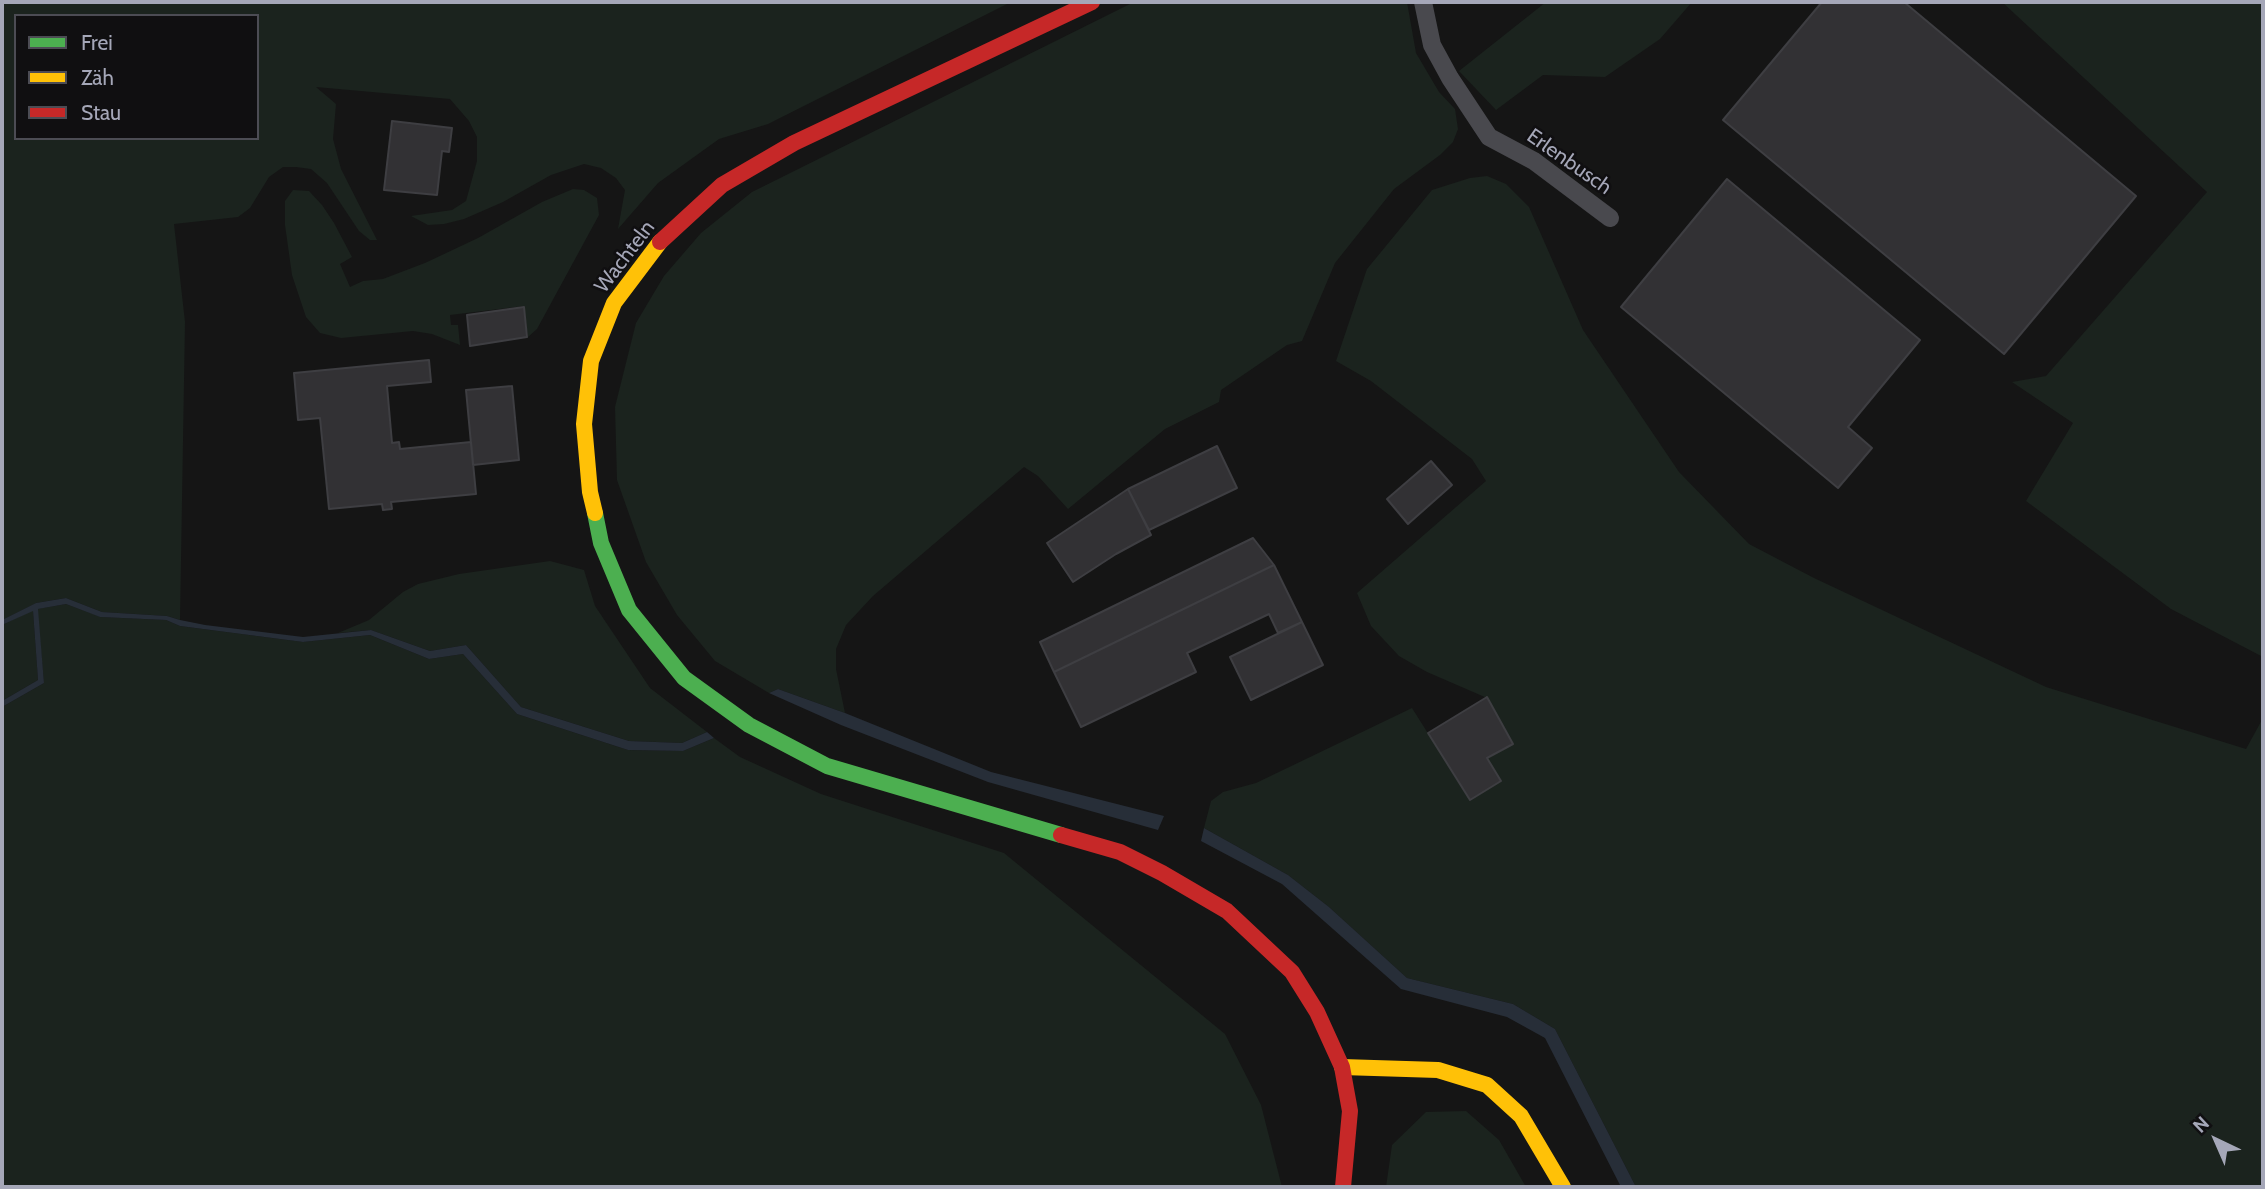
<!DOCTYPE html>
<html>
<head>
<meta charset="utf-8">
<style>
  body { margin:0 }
  #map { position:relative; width:2265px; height:1189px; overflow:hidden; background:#151515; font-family:Cabin,sans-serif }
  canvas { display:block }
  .frame { position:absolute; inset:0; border:4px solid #a5a7b8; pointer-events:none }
  .legend { position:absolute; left:14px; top:14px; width:245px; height:126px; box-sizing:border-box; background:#100f11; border:2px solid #4c4c54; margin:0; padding:9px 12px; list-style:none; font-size:21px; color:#a5a7b8 }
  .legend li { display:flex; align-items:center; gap:14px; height:35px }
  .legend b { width:35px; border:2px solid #4c4c54 }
  .north { position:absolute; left:2181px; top:1105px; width:70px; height:70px; -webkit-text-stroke:5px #100f11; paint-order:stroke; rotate:316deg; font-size:19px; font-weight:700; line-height:28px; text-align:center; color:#a5a7b8 }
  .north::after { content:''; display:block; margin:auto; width:24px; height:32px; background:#a5a7b8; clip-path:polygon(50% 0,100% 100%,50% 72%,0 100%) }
</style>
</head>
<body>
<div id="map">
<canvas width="2265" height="1189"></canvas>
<div class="frame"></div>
<ul class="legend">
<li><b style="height:9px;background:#4caf50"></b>Frei</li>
<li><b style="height:9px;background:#ffc107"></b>Zäh</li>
<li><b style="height:9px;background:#c62828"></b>Stau</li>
</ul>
<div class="north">N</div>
</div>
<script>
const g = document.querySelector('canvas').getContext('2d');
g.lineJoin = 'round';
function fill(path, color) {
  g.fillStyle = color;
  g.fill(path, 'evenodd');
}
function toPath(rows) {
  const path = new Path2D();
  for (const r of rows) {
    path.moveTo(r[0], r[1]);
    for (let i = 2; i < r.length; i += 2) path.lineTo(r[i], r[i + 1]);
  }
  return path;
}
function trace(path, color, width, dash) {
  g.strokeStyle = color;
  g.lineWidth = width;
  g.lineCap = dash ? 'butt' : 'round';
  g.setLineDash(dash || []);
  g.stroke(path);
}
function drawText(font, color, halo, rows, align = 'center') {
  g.font = font + ' Cabin,sans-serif';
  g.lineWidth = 5;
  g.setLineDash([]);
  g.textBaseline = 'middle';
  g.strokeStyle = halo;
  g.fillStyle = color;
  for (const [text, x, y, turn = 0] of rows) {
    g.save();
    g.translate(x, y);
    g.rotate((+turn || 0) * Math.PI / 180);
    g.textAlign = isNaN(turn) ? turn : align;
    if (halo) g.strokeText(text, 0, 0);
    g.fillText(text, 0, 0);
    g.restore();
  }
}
const green = toPath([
  [2,2,1011,2,768,124,719,139,658,183,618,229,625,190,616,178,601,168,584,164,551,175,503,202,464,219,444,224,428,225,411,216,452,210,466,201,477,161,477,137,469,121,450,99,316,87,336,104,333,139,341,169,377,240,370,240,359,231,327,183,311,169,296,167,283,167,269,177,250,208,238,217,174,224,185,322,180,620,167,616,102,612,66,598,36,603,2,620],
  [16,16,257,16,257,138,16,138],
  [1134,2,1407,2,1416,53,1439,92,1455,109,1458,129,1453,142,1440,155,1394,189,1335,263,1302,341,1287,345,1221,390,1219,402,1165,429,1068,509,1038,476,1024,467,873,596,846,625,836,649,836,669,845,713,778,689,769,693,715,661,677,615,646,562,617,480,615,407,636,323,664,276,701,233,752,192],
  [1546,2,1692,2,1660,39,1605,77,1543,75,1496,110,1459,71],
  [2002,2,2263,2,2263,657,2171,609,2026,501,2073,423,2012,382,2046,376,2207,192],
  [1487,176,1506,184,1529,207,1583,330,1679,472,1749,544,1814,578,2046,687,2246,749,2263,718,2263,1187,1636,1187,1555,1029,1513,1004,1407,978,1329,907,1288,875,1204,828,1211,801,1223,792,1256,783,1412,708,1470,800,1501,781,1487,759,1513,744,1487,698,1427,672,1399,656,1371,626,1357,593,1486,481,1472,459,1371,381,1336,361,1367,269,1432,190,1470,178],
  [573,189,584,190,597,198,599,215,537,329,528,337,524,306,450,315,451,325,458,325,460,345,432,334,413,331,341,338,320,333,306,317,292,275,285,225,285,201,293,190,309,191,322,205,334,223,352,257,340,264,350,287,363,281,383,279,425,263,478,238,542,202],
  [550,561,584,570,595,606,650,688,707,732,682,743,629,741,521,707,466,645,430,651,371,630,338,633,369,620,403,592,418,584,459,574],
  [66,604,101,617,166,620,180,626,303,642,370,635,429,659,463,654,517,714,628,750,683,751,714,738,740,757,821,794,1004,853,1225,1034,1261,1105,1282,1187,2,1187,2,707,44,683,37,609],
  [33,610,38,680,2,701,2,625],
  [1466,1111,1499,1140,1526,1187,1386,1187,1392,1145,1426,1112]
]);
const water = toPath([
  [66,598,102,612,167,616,180,620,205,625,303,637,371,630,430,651,466,645,521,707,629,741,682,743,707,732,714,738,683,751,628,750,517,714,463,654,429,659,370,635,303,642,180,626,166,620,100,617,66,604,38,609,44,683,2,707,2,701,38,680,33,611,2,625,2,620,36,603],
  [778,689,845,713,991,772,1164,816,1158,830,988,782,841,725,769,693],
  [1204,828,1288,875,1329,907,1407,978,1513,1004,1555,1029,1636,1187,1621,1187,1545,1038,1507,1017,1401,989,1282,884,1201,841]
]);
const building = toPath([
  [1822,2,1904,2,2136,196,2004,354,1723,120,1822,2],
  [392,121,452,128,449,152,442,151,437,195,384,190,392,121],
  [1727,179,1920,340,1848,427,1872,448,1838,488,1621,307,1727,179],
  [524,307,527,337,470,346,467,315,524,307],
  [429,360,431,382,387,386,392,443,399,442,400,449,471,442,476,494,391,502,392,509,383,510,382,504,329,509,320,418,298,420,294,373,429,360],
  [512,386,519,460,473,465,466,390,512,386],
  [1217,446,1237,488,1149,530,1128,489,1217,446],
  [1431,461,1452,485,1408,524,1387,499,1431,461],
  [1128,489,1151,535,1116,554,1073,582,1047,543,1128,489],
  [1253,538,1274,565,1054,672,1040,642,1253,538],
  [1274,565,1302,622,1278,633,1269,614,1187,653,1196,672,1081,727,1054,672,1274,565],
  [1302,622,1323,665,1251,700,1230,657,1302,622],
  [1487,697,1513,744,1487,758,1501,781,1470,800,1428,733,1487,697]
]);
const lane = toPath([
  [1423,2,1432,45,1450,78,1489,137,1534,161,1610,218]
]);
const fast = toPath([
  [595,513,601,543,629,610,684,678,749,725,827,766,1061,835]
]);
const slow = toPath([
  [595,513,590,492,584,424,591,361,614,303,660,242],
  [1342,1067,1438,1070,1487,1085,1521,1116,1563,1187]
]);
const jam = toPath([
  [660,242,722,185,794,143,1092,2],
  [1061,835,1120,852,1162,873,1227,911,1292,972,1317,1012,1342,1067,1350,1111,1343,1187]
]);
const streetNames = [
  ["Erlenbusch",1569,162,35],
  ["Wachteln",625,257,-53]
];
fill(green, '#1b231e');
fill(water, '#272e38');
fill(building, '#323134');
trace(building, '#3e3e42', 2);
trace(lane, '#49494e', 18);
trace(fast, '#4caf50', 16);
trace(slow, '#ffc107', 16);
trace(jam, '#c62828', 16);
drawText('21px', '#a5a7b8', '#100f11', streetNames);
</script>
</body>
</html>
